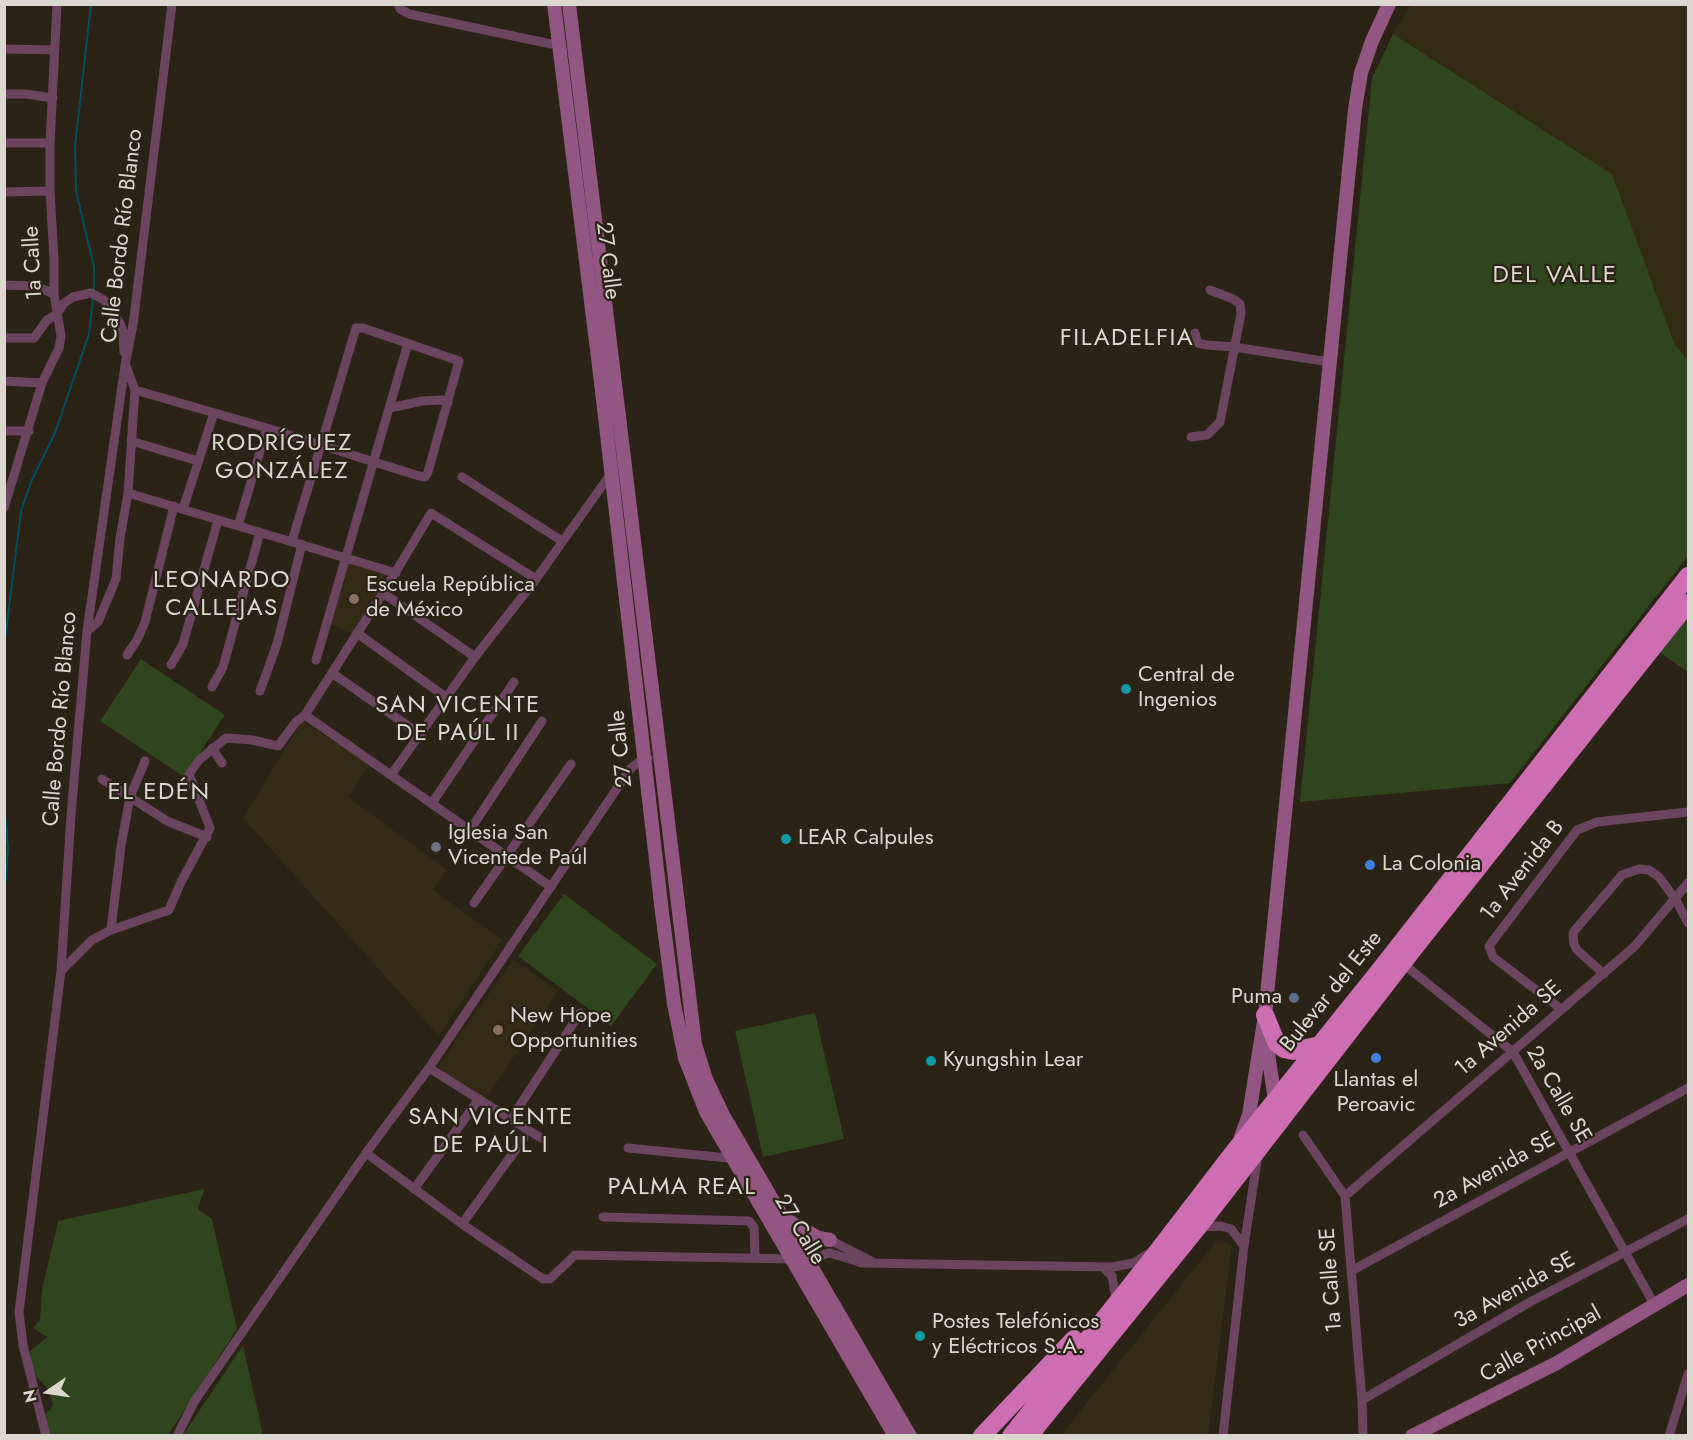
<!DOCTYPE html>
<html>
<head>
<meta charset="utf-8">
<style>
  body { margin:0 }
  #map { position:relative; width:1693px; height:1440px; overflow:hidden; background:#2a2316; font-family:Jost,sans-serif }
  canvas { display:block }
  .frame { position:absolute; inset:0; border:6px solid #dcd8cf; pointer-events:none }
  .north { position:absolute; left:18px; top:1362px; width:60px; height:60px; -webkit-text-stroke:4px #2a2316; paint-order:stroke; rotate:257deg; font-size:16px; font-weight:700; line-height:24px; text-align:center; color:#dcd8cf }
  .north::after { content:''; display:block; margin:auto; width:21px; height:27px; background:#dcd8cf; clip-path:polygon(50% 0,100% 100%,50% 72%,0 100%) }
</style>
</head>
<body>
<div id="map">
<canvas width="1693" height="1440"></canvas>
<div class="frame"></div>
<div class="north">N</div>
</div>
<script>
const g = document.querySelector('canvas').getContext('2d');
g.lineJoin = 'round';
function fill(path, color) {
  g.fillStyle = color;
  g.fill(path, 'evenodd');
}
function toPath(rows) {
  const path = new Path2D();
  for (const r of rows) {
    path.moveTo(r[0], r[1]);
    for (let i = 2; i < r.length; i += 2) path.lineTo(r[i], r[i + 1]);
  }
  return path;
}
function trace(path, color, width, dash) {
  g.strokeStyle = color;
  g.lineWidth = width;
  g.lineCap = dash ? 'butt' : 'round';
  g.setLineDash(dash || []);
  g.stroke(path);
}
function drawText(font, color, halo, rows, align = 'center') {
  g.font = font + ' Jost,sans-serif';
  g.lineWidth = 4.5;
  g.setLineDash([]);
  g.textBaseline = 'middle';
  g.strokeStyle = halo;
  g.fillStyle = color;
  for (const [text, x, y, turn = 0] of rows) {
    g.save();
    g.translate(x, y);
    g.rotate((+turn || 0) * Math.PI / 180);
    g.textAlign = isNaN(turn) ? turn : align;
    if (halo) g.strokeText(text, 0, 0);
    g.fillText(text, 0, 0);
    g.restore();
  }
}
const built = toPath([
  [1411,5,1688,5,1688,360,1675,345,1612,174,1393,34],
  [346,560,387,574,352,634,328,623],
  [302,721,370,764,348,797,447,870,433,890,502,940,439,1036,243,818],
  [513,959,558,991,485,1100,436,1069],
  [1218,1239,1232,1245,1208,1435,1061,1435]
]);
const green = toPath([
  [1393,34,1612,174,1675,345,1688,360,1688,556,1510,783,1300,802,1372,78],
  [1688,613,1688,672,1656,650],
  [141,659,225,715,184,777,100,721],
  [564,894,657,964,611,1026,518,956],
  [815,1013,844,1139,763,1157,735,1031],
  [204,1189,198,1209,212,1219,237,1329,168,1435,49,1435,44,1415,53,1406,49,1390,40,1381,32,1370,27,1354,47,1337,33,1328,40,1320,42,1290,58,1221],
  [243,1345,263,1435,183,1435]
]);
const stream = toPath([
  [91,4,75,146,76,191,94,267,94,290],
  [4,648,21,511,31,482,55,433,89,334,93,299],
  [4,802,8,848,4,901]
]);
const street = toPath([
  [398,4,400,9,409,14,551,44],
  [4,49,55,50],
  [4,94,26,94,53,98],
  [4,143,50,143],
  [4,192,50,191],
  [4,285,35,286,54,294],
  [1195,333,1198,343,1207,345,1234,347,1330,362],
  [4,338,34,338,47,320,56,315,64,303,73,297,91,293,104,300,120,323,123,331,124,352],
  [4,381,42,383],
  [135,390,267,428,321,445,374,462,419,476,425,477,428,472,459,361,363,328,356,328,321,445,292,541],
  [390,408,422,401,442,400,448,403],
  [4,431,29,431],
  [1191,437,1207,435,1220,422,1241,314,1240,304,1233,299,1210,290],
  [131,441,198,461],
  [462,477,562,541],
  [128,493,396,573],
  [4,508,42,383,59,348,61,336,54,294,54,259,50,191,50,143,57,4],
  [183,509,214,413],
  [238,526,267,428],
  [383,593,475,657],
  [87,631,98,622,116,579,120,538,128,493,135,390,126,366],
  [357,633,447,698],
  [127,655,137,640,145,622,174,506],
  [316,660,408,343],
  [171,665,183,644,218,520],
  [332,673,421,735],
  [212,687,223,667,260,532],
  [260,691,277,644,302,544],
  [305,715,551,887],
  [212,748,222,763],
  [391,775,475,657,536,579,612,472],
  [102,779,167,821,207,837],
  [432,803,514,682],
  [470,830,542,721],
  [474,903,571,764],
  [111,930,121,846,130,797,145,761],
  [1402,963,1513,1052,1654,1304],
  [61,971,92,940,111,930,169,910,181,882,210,828,189,774,199,760,226,738,252,740,278,746,296,722,305,715,383,593,431,513,536,579],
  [1604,974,1577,950,1574,944,1573,934,1575,930,1622,875,1639,869,1649,870,1659,877,1676,900,1688,923],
  [1561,1009,1493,957,1489,946,1577,830,1597,822,1688,812],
  [429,1068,541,1138],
  [511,1119,580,1013],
  [1303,1135,1345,1196,1362,1400,1363,1436],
  [628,1148,738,1159],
  [366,1153,462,1224,543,1279,550,1279,575,1255,793,1259,819,1243,830,1240,875,1263],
  [414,1189,479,1099],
  [1345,1196,1634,947,1688,883],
  [603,1217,749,1221,754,1227,755,1258],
  [462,1224,524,1138],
  [1199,1227,1221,1226,1231,1229,1244,1246],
  [806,1264,825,1254,830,1253,862,1263,1113,1267,1133,1263,1148,1254],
  [1103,1267,1112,1276,1115,1294],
  [1351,1271,1688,1088],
  [1362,1400,1530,1302,1688,1219],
  [46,1436,23,1345,19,1312,61,971,71,815,87,631,125,365,133,325,172,4],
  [177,1436,194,1402,366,1153,429,1068,630,769,641,760,648,758],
  [1223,1436,1244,1246,1258,1155],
  [1669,1436,1688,1374]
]);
const secondary = toPath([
  [554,4,600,374,662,912,674,1004,685,1058,706,1112,895,1436],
  [569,4,695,1044,706,1079,723,1115,910,1436],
  [1266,1040,1276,1107],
  [1241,1137,1249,1115,1265,1015,1355,109,1361,73,1372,41,1389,4],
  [783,1218,819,1238,830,1240],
  [1412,1436,1555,1364,1688,1285]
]);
const highway = toPath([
  [1265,1015,1277,1044,1284,1049,1293,1051,1320,1045],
  [982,1436,1074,1339],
  [1011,1436,1150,1261,1233,1153,1380,970,1688,576],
  [1029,1436,1198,1227,1415,947,1688,603]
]);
const markers = [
  [354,599,6,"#8d6e63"],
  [1126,689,6,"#0f9aa8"],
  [786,839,6,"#0f9aa8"],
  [436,847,6,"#6b7280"],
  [1370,865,6,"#3f7fe0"],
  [1294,998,6,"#5c6f8a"],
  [498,1030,6,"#8d6e63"],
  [1376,1058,6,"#3f7fe0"],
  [931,1061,6,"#0f9aa8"],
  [920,1336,6,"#0f9aa8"]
];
const streetNames = [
  ["Calle Bordo Río Blanco",123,236,-83],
  ["27 Calle",607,261,83],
  ["1a Calle",34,263,-93],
  ["Calle Bordo Río Blanco",61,719,-85],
  ["27 Calle",622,749,-96],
  ["1a Avenida B",1523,871,-52],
  ["Bulevar del Este",1332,992,-51],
  ["1a Avenida SE",1509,1029,-41],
  ["2a Calle SE",1558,1095,60],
  ["2a Avenida SE",1495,1171,-29],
  ["27 Calle",799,1230,59],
  ["1a Calle SE",1332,1280,-94],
  ["3a Avenida SE",1515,1291,-29],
  ["Calle Principal",1541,1345,-29]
];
const poiNames = [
  ["Escuela República",366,586],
  ["de México",366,611],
  ["Central de",1138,676],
  ["Ingenios",1138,701],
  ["Iglesia San",448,834],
  ["Vicentede Paúl",448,859],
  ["LEAR Calpules",798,839],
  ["La Colonia",1382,865],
  ["Puma",1282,998,"right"],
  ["New Hope",510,1017],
  ["Opportunities",510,1042],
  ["Kyungshin Lear",943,1061],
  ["Llantas el",1376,1081,"center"],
  ["Peroavic",1376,1106,"center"],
  ["Postes Telefónicos",932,1323],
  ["y Eléctricos S.A.",932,1348]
];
const neighbourhoodNames = [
  ["DEL VALLE",1555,276],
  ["FILADELFIA",1127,339],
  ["RODRÍGUEZ",282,444],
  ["GONZÁLEZ",282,472],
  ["LEONARDO",222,581],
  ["CALLEJAS",222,609],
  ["SAN VICENTE",458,706],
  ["DE PAÚL II",458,734],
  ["EL EDÉN",159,793],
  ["SAN VICENTE",491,1118],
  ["DE PAÚL I",491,1146],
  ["PALMA REAL",682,1188]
];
fill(built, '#342b17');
fill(green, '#2e451d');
trace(stream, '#00505f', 2);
trace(street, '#6b4460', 9);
trace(secondary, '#935581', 14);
trace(highway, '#cd6db2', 18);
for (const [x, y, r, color] of markers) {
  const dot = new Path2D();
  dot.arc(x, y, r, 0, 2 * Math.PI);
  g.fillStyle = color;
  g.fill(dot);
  trace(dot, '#2a2316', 2);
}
drawText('22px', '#dcd8cf', '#2a2316', streetNames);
drawText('22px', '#dcd8cf', '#2a2316', poiNames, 'left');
g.letterSpacing = '1.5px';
drawText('24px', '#dcd8cf', '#2a2316', neighbourhoodNames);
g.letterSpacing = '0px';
</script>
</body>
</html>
